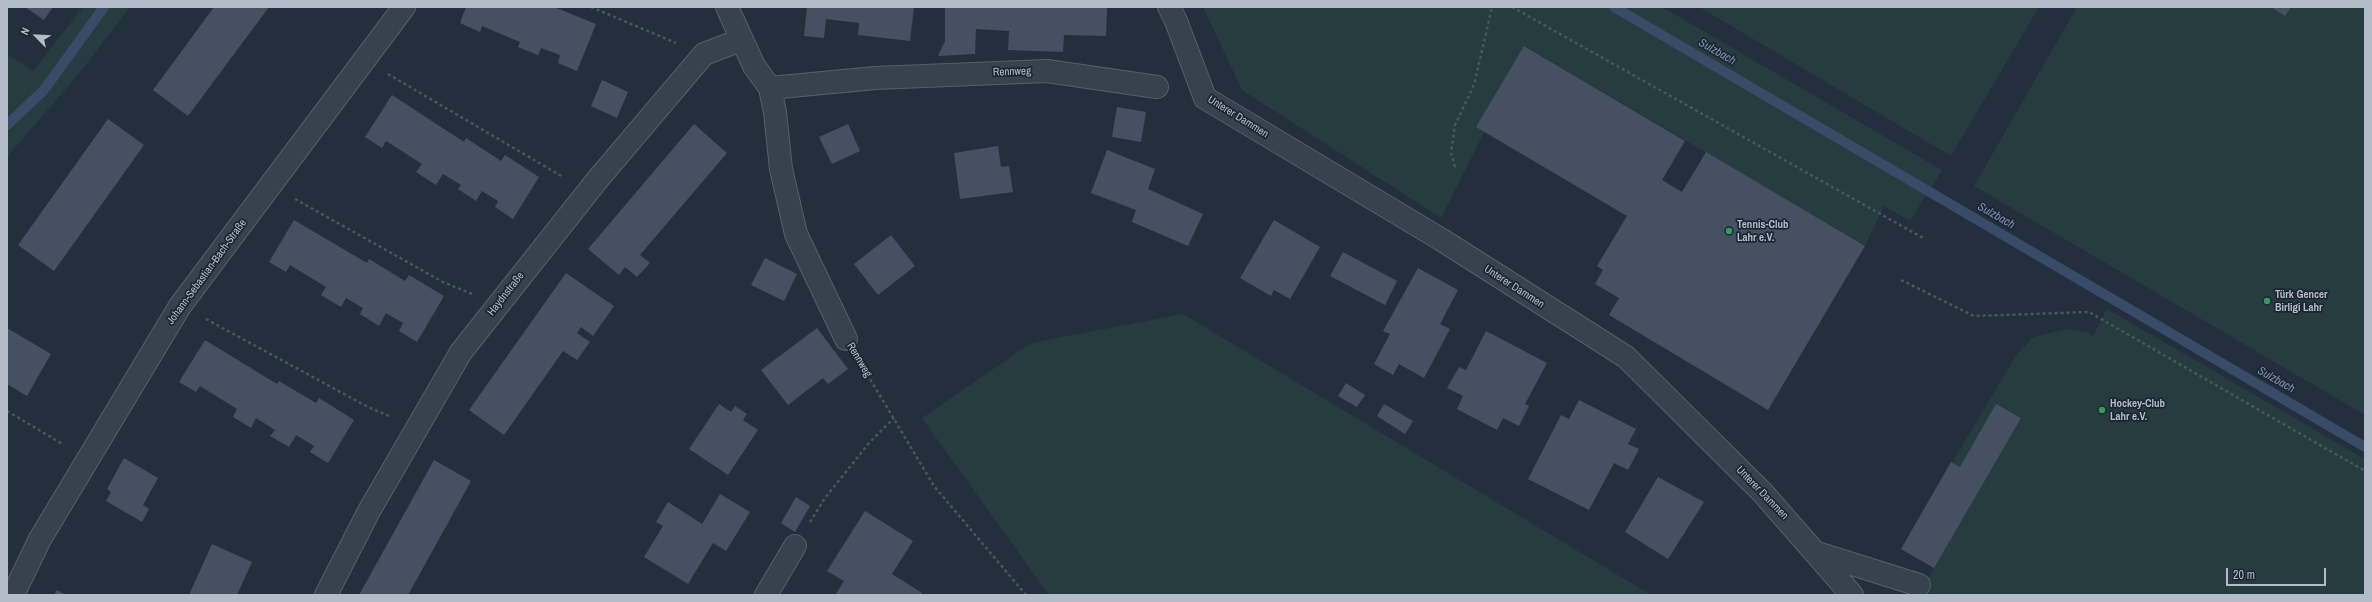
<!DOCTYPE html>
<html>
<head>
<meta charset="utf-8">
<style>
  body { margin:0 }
  #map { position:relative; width:2372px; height:602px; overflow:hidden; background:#242f3e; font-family:"Archivo Narrow",sans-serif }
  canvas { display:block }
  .frame { position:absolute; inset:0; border:8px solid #b4bcc9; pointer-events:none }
  .north { position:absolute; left:16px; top:16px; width:40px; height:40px; -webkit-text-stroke:3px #1d2633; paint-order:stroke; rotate:294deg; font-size:11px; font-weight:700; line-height:16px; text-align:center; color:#b4bcc9 }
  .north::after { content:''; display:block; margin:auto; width:14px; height:18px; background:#b4bcc9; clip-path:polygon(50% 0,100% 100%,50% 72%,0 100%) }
  .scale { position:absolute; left:2226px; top:568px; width:100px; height:18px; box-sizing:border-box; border:2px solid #b4bcc9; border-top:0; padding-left:5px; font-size:12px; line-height:14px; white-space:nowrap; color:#b4bcc9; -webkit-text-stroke:3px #1d2633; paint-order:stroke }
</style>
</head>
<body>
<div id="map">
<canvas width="2372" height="602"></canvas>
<div class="frame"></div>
<div class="north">N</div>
<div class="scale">20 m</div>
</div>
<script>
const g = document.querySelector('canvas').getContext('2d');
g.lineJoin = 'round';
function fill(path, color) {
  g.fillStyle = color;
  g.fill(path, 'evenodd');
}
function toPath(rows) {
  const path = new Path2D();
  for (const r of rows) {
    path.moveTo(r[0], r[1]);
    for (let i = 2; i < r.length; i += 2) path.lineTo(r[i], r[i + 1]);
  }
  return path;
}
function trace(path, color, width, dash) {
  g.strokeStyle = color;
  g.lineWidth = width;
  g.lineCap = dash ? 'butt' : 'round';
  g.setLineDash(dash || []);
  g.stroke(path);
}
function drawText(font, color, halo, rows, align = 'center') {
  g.font = font + ' "Archivo Narrow",sans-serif';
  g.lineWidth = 3.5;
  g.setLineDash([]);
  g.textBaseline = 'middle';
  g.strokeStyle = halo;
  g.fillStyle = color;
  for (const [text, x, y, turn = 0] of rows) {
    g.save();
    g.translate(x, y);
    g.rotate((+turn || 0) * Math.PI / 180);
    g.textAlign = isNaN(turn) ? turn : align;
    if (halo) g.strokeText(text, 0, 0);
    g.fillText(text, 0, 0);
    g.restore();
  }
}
const green = toPath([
  [83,7,130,7,77,76,7,157,7,54,33,71],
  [1203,7,1662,7,1942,170,1910,221,1884,206,1865,246,1525,46,1477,126,1485,131,1441,218,1242,90],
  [1699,7,2039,7,1951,156],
  [2077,7,2365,7,2365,415,1974,186],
  [2107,309,2365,459,2365,595,1918,595,1934,568,1901,549,2015,357,2033,337,2068,329,2087,332,2093,336],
  [1183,314,1651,595,1049,595,922,418,1031,343]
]);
const stream = toPath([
  [1614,7,2365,447],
  [7,125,44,90,104,7]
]);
const building = toPath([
  [25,7,53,7,44,20],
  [214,7,269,7,188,116,153,90],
  [466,7,554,7,596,24,577,71,558,63,560,55,541,48,538,55,518,47,520,42,482,26,480,32,460,23],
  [807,7,914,7,910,41,858,35,859,23,826,19,824,38,804,36],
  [945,7,1107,7,1106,36,1064,35,1063,52,1008,50,1009,31,976,29,975,54,938,56,945,41],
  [2271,7,2291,7,2285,16],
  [1524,46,1685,141,1662,180,1682,192,1706,152,1865,246,1768,410,1609,315,1619,298,1595,284,1603,270,1597,266,1627,216,1476,127],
  [602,80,628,92,617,118,591,106],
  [392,95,464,142,466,138,501,161,505,155,539,177,513,219,495,207,498,201,482,191,476,201,458,189,461,185,443,174,436,185,416,172,422,164,386,141,382,148,365,137],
  [1117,107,1146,112,1141,142,1112,137],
  [108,119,144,145,54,271,18,245],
  [694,124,727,153,640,255,650,263,637,277,625,267,619,275,588,249],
  [848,124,860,151,832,164,819,137],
  [998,146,1001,167,1009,166,1013,192,960,199,954,153],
  [1107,150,1155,169,1148,189,1203,214,1188,246,1132,222,1136,210,1091,193],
  [294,220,367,263,369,259,405,281,409,275,444,296,417,342,399,331,403,323,386,313,379,326,360,314,363,308,346,298,341,307,321,295,326,287,290,265,286,272,269,262],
  [1274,220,1320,247,1290,299,1274,290,1271,296,1240,278],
  [891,235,915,266,878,295,854,264],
  [1343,252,1397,281,1385,305,1330,276],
  [765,258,797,274,784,301,751,285],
  [1418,268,1458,290,1440,324,1450,329,1424,378,1399,364,1393,375,1374,364,1390,334,1383,331],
  [566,273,614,306,593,336,581,327,577,333,590,342,577,360,563,351,504,435,469,410],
  [7,328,51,354,27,396,7,384],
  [817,328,848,369,828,384,823,378,788,405,761,370],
  [1486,331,1547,363,1525,404,1529,406,1519,426,1503,418,1497,430,1457,409,1463,396,1447,388,1459,367,1466,370],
  [205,340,277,384,279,381,316,403,319,398,354,420,328,463,310,452,314,446,296,435,289,447,270,436,275,430,256,418,251,428,233,417,237,409,200,386,196,392,179,382],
  [1346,383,1365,395,1357,407,1338,396],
  [1579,400,1636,429,1628,444,1639,449,1628,470,1614,463,1589,510,1528,479,1561,415,1569,419],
  [719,404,731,412,735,406,747,414,743,420,758,430,728,475,689,449],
  [1384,404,1413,421,1405,434,1377,416],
  [1996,404,2021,418,1934,568,1901,549,1951,462,1960,467],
  [124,458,158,478,143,505,149,509,142,522,106,501,111,492,107,489],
  [434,460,471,481,459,503,408,595,359,595],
  [1658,477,1704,502,1668,559,1625,532],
  [720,494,750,512,726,551,713,543,688,584,644,557,663,526,656,522,668,502,702,524],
  [796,497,810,506,795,532,781,523],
  [865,511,913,541,892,574,922,593,920,595,835,595,844,581,827,571],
  [212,544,252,562,237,595,189,595],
  [57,590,66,595,54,595]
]);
const path = toPath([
  [591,7,676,43],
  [1512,7,1925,239],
  [388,74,563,177],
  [1455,167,1451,153,1455,125,1474,85,1492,7],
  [295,199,443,282,472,294],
  [1901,280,1974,316,2089,312,2365,471],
  [206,319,368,407,391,417],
  [861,364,934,486,1026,595],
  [7,411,64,445],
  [810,522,825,498,869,443,894,418]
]);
const minor = toPath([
  [727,7,754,66,770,88,875,78,1047,71,1157,87],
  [1169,7,1176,21,1205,98,1442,240,1626,357,1762,492,1852,595],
  [770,88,775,112,781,169,796,234,846,339],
  [1817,553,1919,585],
  [13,595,40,539,180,306,404,7],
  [326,595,369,511,461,352,598,179,704,54,741,40],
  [766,595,795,546]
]);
const markers = [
  [1729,231,4,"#2e9e5b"],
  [2267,301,4,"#2e9e5b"],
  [2102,410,4,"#2e9e5b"]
];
const streetNames = [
  ["Rennweg",1012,72,-2],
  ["Unterer Dammen",1238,117,32],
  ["Johann-Sebastian-Bach-Straße",207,272,-54],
  ["Unterer Dammen",1514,287,33],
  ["Haydnstraße",506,294,-52],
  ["Rennweg",859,360,59],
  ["Unterer Dammen",1762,493,46]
];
const poiNames = [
  ["Tennis-Club",1737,225],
  ["Lahr e.V.",1737,238],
  ["Türk Gencer",2275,295],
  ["Birligi Lahr",2275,308],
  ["Hockey-Club",2110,404],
  ["Lahr e.V.",2110,417]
];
const waterNames = [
  ["Sulzbach",1717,52,30],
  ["Sulzbach",1996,216,30],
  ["Sulzbach",2276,380,30]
];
fill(green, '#263c3f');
trace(stream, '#394c67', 10);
fill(building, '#455162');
trace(minor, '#565f6c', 24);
trace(path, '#44595c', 2.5, [3, 3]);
trace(minor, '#38414e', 22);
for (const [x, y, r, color] of markers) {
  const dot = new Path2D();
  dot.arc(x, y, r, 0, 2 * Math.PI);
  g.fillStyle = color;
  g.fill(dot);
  trace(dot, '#1d2633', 1.5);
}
drawText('11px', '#b4bcc9', '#1d2633', streetNames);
drawText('bold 11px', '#b4bcc9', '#1d2633', poiNames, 'left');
drawText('italic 12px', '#7c92b1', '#1d2633', waterNames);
</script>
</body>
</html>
